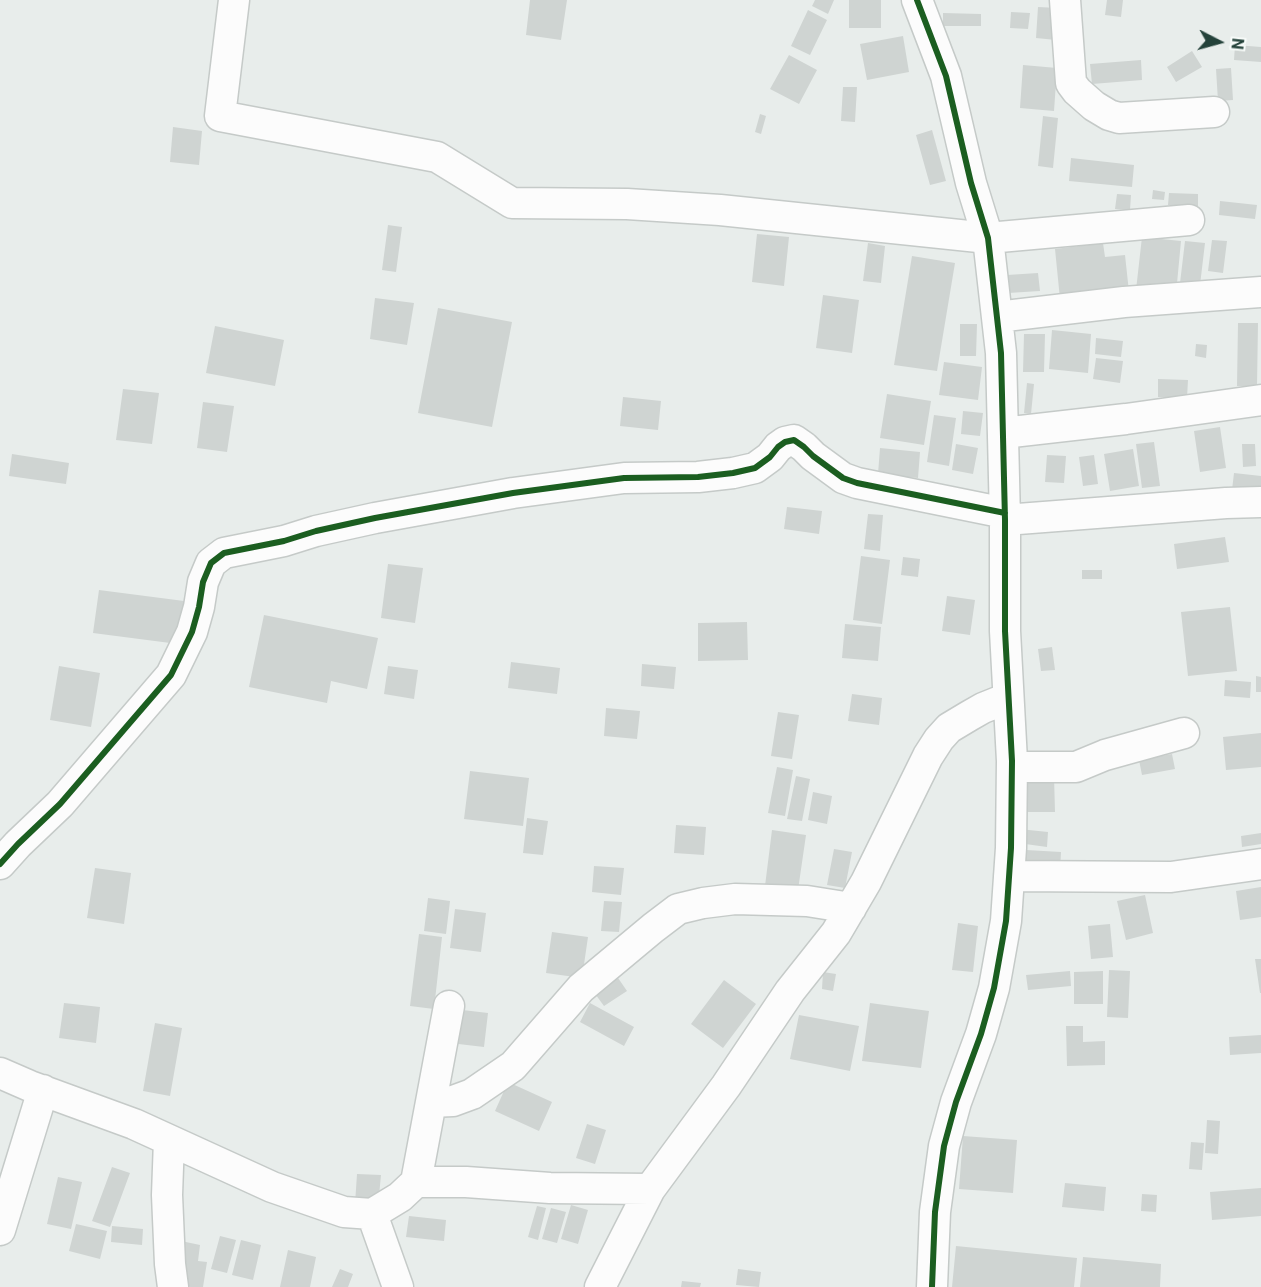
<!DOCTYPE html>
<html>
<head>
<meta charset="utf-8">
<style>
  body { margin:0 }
  #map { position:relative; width:1261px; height:1287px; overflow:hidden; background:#e8edeb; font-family:Roboto,sans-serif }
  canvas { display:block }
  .north { position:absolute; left:1189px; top:12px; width:60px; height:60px; -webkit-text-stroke:4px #f7fbf9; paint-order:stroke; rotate:96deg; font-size:16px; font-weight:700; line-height:24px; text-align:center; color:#24423a }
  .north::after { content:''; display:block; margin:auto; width:21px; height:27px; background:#24423a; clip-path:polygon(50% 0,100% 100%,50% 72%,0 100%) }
</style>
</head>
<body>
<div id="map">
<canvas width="1261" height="1287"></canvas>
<div class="north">N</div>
</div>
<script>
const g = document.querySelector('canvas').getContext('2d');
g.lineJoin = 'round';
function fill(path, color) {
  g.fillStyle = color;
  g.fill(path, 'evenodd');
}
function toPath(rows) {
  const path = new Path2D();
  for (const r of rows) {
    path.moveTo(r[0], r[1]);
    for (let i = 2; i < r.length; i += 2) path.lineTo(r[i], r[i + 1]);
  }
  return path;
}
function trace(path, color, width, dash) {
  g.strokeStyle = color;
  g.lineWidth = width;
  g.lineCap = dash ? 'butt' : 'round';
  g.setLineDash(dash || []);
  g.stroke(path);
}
const building = toPath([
  [530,0,567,0,561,40,526,35],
  [815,0,834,0,828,14,812,6],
  [849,0,881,0,881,28,849,28],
  [1107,0,1123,0,1121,17,1105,15],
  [1038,7,1058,8,1056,40,1036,38],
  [808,10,827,20,810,55,791,46],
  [1011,12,1030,13,1028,29,1010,28],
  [943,13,981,14,981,26,943,26],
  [903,36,909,72,867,80,860,44],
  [1235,45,1261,47,1261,62,1234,60],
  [1192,51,1202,67,1176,82,1167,67],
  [789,55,817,70,799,104,770,89],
  [1141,60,1142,80,1092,84,1090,64],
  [1023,65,1057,68,1054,111,1020,108],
  [1231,68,1233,100,1218,101,1216,69],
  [843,87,857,87,855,122,841,121],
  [760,114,766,116,761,134,755,132],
  [1043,116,1058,118,1053,168,1038,166],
  [173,127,202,131,199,165,170,162],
  [932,130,946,181,930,185,916,135],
  [1071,158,1134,165,1132,187,1069,181],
  [1153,190,1165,192,1164,200,1152,199],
  [1169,193,1198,194,1198,206,1168,205],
  [1117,194,1131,195,1130,210,1115,209],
  [1220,201,1257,205,1255,219,1219,215],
  [388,225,402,227,396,272,382,270],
  [757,234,789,237,784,286,752,282],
  [1142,237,1181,241,1176,294,1136,290],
  [1212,240,1227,241,1223,273,1208,271],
  [1185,241,1205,243,1200,285,1180,283],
  [868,243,885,246,881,283,863,281],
  [1103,243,1105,257,1125,255,1129,292,1060,299,1055,249],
  [912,256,955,263,937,371,894,365],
  [1038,273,1040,291,1008,293,1007,275],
  [823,295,859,300,852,353,816,348],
  [375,298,414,303,407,345,370,339],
  [438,308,512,322,492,427,418,413],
  [1238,323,1258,323,1257,386,1237,386],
  [960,324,977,324,976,356,960,356],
  [215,326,284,340,275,386,206,373],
  [1052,330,1091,334,1088,373,1049,369],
  [1024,334,1045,334,1044,372,1023,372],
  [1096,338,1123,341,1121,357,1095,354],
  [1196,344,1207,345,1206,358,1195,356],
  [1096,358,1123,361,1120,383,1093,379],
  [944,362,982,367,978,400,939,395],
  [1158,379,1188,380,1187,398,1158,397],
  [1027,383,1034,384,1031,414,1024,413],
  [123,389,159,393,152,444,116,440],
  [887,394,931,401,924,445,880,438],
  [623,397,661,401,658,430,620,426],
  [203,402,234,406,227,452,197,448],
  [963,411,983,413,980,436,961,434],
  [934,415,956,418,949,466,927,462],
  [1220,427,1226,468,1200,472,1194,431],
  [1154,442,1160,486,1142,488,1136,444],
  [956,444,978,448,973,474,952,470],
  [1242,444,1255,444,1256,466,1243,467],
  [880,448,920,452,918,478,878,474],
  [1133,449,1139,486,1110,491,1104,454],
  [12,454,69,463,66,484,9,476],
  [1047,455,1066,456,1064,483,1045,482],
  [1094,455,1098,484,1083,486,1079,457],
  [1234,473,1261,476,1261,492,1232,490],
  [787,507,822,511,819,534,784,529],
  [868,514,883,515,880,551,864,549],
  [1225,537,1229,562,1177,569,1174,544],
  [861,556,890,560,882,624,853,620],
  [903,557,920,559,918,577,901,575],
  [388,564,423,568,415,623,381,618],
  [1082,570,1102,570,1102,579,1082,579],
  [99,590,184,601,178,644,93,633],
  [947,596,975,600,970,635,942,631],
  [1230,607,1237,671,1188,676,1181,612],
  [264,615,378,638,367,689,331,681,327,703,249,687],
  [747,622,748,660,698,661,698,623],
  [845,624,881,627,878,661,842,658],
  [1052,647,1055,670,1041,671,1038,649],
  [511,662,560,668,557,694,508,688],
  [642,664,676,667,674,689,641,686],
  [59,666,100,673,91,727,50,720],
  [388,666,418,670,414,699,384,694],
  [1256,676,1261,677,1261,692,1256,692],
  [1225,680,1251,682,1250,698,1224,696],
  [852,694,882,698,879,725,848,721],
  [606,708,640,711,637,739,604,736],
  [778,712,799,715,792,759,771,756],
  [1261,733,1261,767,1226,770,1223,737],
  [1172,754,1175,769,1142,775,1139,760],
  [777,767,793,770,785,816,768,813],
  [470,771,529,778,523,826,464,819],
  [796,776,810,779,802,821,787,819],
  [1023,776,1054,776,1055,812,1024,812],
  [813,792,832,796,827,824,808,820],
  [527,818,548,821,543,855,523,853],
  [676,825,706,827,704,855,674,853],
  [1019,829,1048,832,1047,847,1018,843],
  [772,830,806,835,798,890,765,886],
  [1261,833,1261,844,1242,847,1241,836],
  [834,849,852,852,845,888,827,885],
  [1026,850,1061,852,1060,871,1024,868],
  [594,866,624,868,621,895,592,892],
  [95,868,131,873,124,924,87,918],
  [1261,887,1261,917,1240,920,1236,891],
  [1145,895,1153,933,1126,940,1117,901],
  [428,898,450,901,446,934,424,931],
  [604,901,622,902,619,932,601,931],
  [455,909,486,913,481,952,450,948],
  [958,923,978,926,973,972,952,970],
  [1110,924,1113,957,1091,959,1088,926],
  [552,932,588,937,582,978,546,973],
  [419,934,442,937,434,1009,410,1006],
  [1255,959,1261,959,1261,993,1260,993],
  [1109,970,1130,971,1128,1018,1107,1017],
  [1070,971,1071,986,1028,990,1026,975],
  [1103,971,1103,1004,1074,1004,1074,972],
  [823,972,836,974,833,991,822,989],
  [616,975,627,991,604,1006,593,991],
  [724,980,756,1004,723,1048,691,1024],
  [64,1003,100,1007,96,1043,59,1038],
  [590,1003,634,1027,624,1046,580,1022],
  [870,1003,929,1011,921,1068,862,1061],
  [454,1009,488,1013,484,1047,450,1043],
  [799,1015,859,1026,850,1071,790,1059],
  [155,1023,182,1028,170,1096,143,1091],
  [1066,1026,1083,1026,1083,1042,1105,1041,1105,1065,1067,1066],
  [1261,1035,1261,1053,1230,1055,1229,1037],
  [508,1082,552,1102,539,1131,495,1111],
  [1207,1120,1220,1121,1218,1154,1205,1153],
  [587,1124,606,1130,595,1164,576,1158],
  [963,1136,1017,1140,1013,1193,959,1189],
  [1191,1142,1204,1143,1202,1170,1189,1169],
  [112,1167,130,1173,110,1227,92,1221],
  [357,1174,381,1175,378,1206,355,1204],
  [58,1177,82,1182,71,1229,47,1224],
  [1065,1183,1106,1187,1104,1211,1062,1207],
  [1261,1188,1261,1216,1212,1220,1210,1192],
  [1142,1194,1157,1195,1156,1212,1141,1211],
  [571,1205,588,1210,578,1244,561,1239],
  [537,1206,546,1208,538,1240,528,1237],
  [551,1208,566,1212,557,1243,542,1239],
  [409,1216,446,1220,444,1241,406,1237],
  [76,1224,107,1231,100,1259,69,1251],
  [112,1226,143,1229,142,1245,111,1242],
  [220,1236,236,1240,227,1273,211,1269],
  [241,1240,261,1245,253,1280,232,1275],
  [181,1241,200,1245,198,1261,207,1262,203,1287,191,1287,174,1285],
  [956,1246,1077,1258,1074,1287,952,1287],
  [288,1250,316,1257,310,1287,280,1287],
  [1083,1257,1161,1264,1160,1287,1080,1287],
  [340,1269,353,1274,348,1287,332,1287],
  [738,1269,761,1272,759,1287,736,1285],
  [682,1281,701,1283,700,1287,681,1287]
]);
const street = toPath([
  [234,0,220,116,437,157,512,203,627,204,720,210,988,238,1189,220],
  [917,0,946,76,971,183,988,238,1001,353,1005,520,1005,631,1012,761,1011,848,1006,921,994,988,981,1034,956,1102,944,1146,935,1212,932,1287],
  [1065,0,1071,83,1077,91,1094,106,1109,115,1119,118,1214,112],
  [997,317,1124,302,1261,292],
  [1003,433,1126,419,1261,400],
  [1005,520,1226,503,1261,502],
  [1012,767,1076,767,1105,755,1184,733],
  [0,864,18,844,60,804,171,675,192,632,199,607,203,582,211,563,224,553,284,541,316,531,375,518,513,493,624,478,698,477,733,473,755,468,770,457,778,447,785,442,794,440,804,447,813,456,843,478,857,483,1005,513],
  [1009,876,1171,877,1261,864],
  [0,1073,30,1086,134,1124,272,1187,344,1212,372,1214,400,1197,416,1182,449,1006],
  [431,1102,453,1101,472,1094,513,1066,581,988,653,928,678,909,703,903,735,899,807,901,851,908],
  [169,1140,167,1195,170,1264,173,1287],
  [416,1182,466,1182,550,1188,650,1189],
  [372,1214,398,1287],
  [0,1230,43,1090],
  [600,1287,650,1189,726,1086,790,991,836,933,866,882,928,756,939,739,949,728,969,716,983,708,1008,698]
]);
const cycleway = toPath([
  [917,0,946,76,971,183,988,238,1001,353,1005,520,1005,631,1012,761,1011,848,1006,921,994,988,981,1034,956,1102,944,1146,935,1212,932,1287],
  [0,864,18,844,60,804,171,675,192,632,199,607,203,582,211,563,224,553,284,541,316,531,375,518,513,493,624,478,698,477,733,473,755,468,770,457,778,447,785,442,794,440,804,447,813,456,843,478,857,483,1005,513]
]);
fill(building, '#cfd4d2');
trace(street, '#c5cac8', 33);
trace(street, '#fcfcfc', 30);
trace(cycleway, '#1b5e20', 6);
</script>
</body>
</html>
